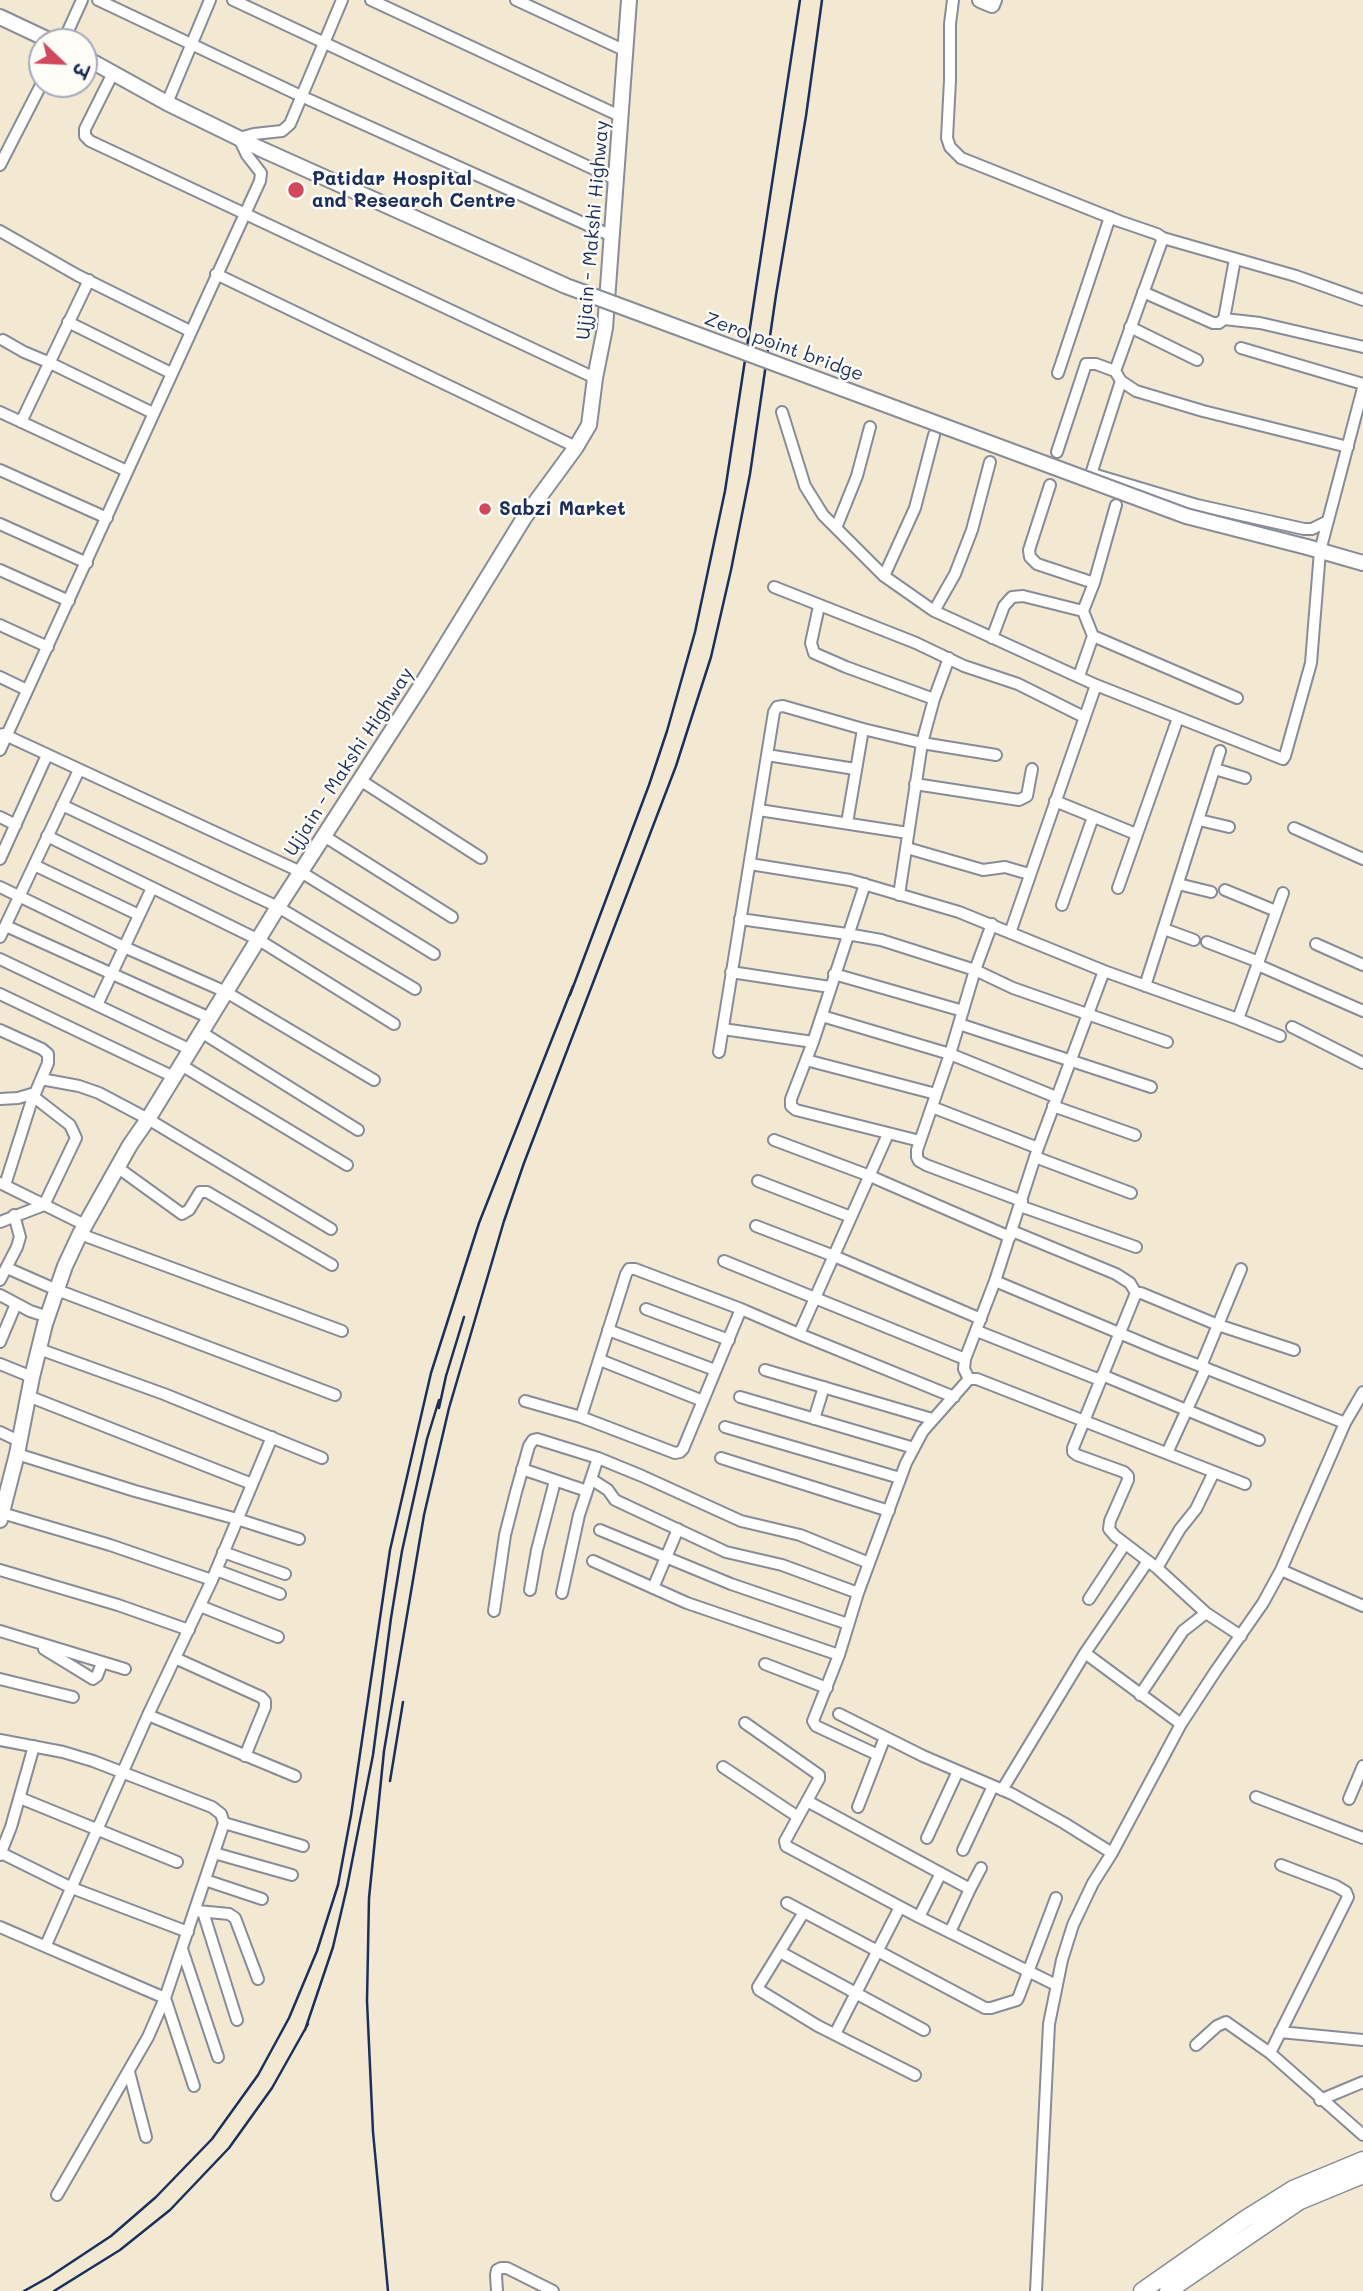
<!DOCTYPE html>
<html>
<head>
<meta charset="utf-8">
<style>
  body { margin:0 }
  #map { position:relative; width:1363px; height:2291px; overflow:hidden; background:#f3e9d2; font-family:Mali,"Playpen Sans Deva",sans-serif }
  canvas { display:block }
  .north { position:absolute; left:28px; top:28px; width:70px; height:70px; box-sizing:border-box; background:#fdfcf7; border:2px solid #a3aaba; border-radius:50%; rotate:113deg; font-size:19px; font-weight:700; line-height:28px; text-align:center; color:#1b2f5e }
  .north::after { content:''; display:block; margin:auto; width:24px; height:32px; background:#d1495b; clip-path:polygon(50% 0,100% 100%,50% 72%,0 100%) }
</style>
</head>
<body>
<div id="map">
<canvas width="1363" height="2291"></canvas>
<div class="north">उ</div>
</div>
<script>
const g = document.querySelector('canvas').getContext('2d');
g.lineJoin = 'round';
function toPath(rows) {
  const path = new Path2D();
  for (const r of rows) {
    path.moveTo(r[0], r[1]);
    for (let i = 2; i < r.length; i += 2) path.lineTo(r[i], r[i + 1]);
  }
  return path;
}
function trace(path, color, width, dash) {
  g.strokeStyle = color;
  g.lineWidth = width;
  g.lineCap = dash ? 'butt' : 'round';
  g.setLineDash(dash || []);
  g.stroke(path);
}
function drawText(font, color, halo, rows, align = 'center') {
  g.font = font + ' Mali,sans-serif';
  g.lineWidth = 5;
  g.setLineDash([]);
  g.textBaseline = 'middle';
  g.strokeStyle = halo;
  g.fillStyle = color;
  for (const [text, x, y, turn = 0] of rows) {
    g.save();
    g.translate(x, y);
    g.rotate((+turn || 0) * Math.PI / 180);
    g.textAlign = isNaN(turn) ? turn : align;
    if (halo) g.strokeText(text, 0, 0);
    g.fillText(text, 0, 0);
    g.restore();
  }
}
const street = toPath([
  [98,0,301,96,612,236],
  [233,0,617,180],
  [371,0,622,117],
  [516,0,626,51],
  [953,0,950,24,950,80,947,138,950,147,961,158,1119,221,1157,234,1163,238,1296,276,1363,300],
  [63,42,82,0],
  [113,73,85,129,85,136,90,141,595,378],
  [167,103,210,0],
  [0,165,42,83],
  [0,231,77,275,190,331],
  [1163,238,1115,371,1121,381,1136,391,1203,411,1348,447],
  [1235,259,1224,319,1260,323,1363,347],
  [216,274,576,447],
  [1143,292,1213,323,1219,323,1224,319],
  [68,322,171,373],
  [1130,327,1197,360],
  [3,340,24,352,48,362,153,413],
  [1241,348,1363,384],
  [1058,373,1110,217],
  [1121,381,1092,471,1096,475,1197,505,1304,529,1312,529,1328,521],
  [0,412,127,471],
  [782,412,805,486,823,515,884,576,934,611,1096,685,1283,759,1285,756,1311,663,1320,551,1363,388],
  [21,422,89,280],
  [1057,452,1086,364,1096,364,1115,371],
  [0,470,107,518],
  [1050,485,1029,550,1030,557,1037,564,1094,583],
  [0,524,87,563],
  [836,528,857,476,870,427],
  [0,570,69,601],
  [884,576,915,508,934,435],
  [774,587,916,643,964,666,1018,684,1084,717],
  [819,606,811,643,814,653,846,667,934,699],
  [934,611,955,574,972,530,990,462],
  [0,625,48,647],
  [1093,636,1083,611,1094,583,1116,505],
  [992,638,1004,606,1012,597,1023,596,1083,611],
  [1079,676,1093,636,1237,698],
  [0,677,27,690],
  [3,734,301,872,434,954],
  [0,750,260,181,261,173,247,155,239,138,254,134,282,131,290,124,342,0],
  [767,755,855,769],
  [1215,769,1245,778],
  [360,780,481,858],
  [915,784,1019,800,1027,796,1032,769],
  [1055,801,1136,834],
  [62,805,278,907,415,989],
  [759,810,908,833],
  [0,817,16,825],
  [1199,820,1229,827],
  [847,823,863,729],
  [1294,828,1363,859],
  [47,836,259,940,394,1024],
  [324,836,452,917],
  [907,848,983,870,1005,867,1029,874],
  [0,859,47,755],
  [750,864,850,880,959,912,1104,971,1238,1019,1280,1036],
  [34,865,139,915],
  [865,884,813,1042,791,1099,791,1106,796,1110,920,1141],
  [1178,884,1211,892],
  [0,887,124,947,226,992,374,1080],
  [1118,888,1178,718],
  [1225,890,1276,911],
  [899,895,922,743,934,699,949,658],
  [1062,905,1093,817],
  [740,919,847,934,881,940,975,970,1013,988,1167,1042],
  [992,924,975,970,950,1054,917,1150,917,1157,919,1161,926,1165,1022,1201],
  [6,926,210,1018],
  [1164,929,1194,940],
  [1010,933,1096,685],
  [0,937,79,770],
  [1207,942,1259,962],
  [1316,944,1363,965],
  [0,959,189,1049],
  [1258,965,1363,1011],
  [731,972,830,987],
  [834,974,963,1011],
  [1145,986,1220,751],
  [0,994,174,1077],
  [97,1005,152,888],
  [822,1016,950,1054,1056,1097],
  [1238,1019,1283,893],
  [959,1024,1151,1087],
  [1292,1027,1363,1063],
  [723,1029,813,1042],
  [0,1030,42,1049,48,1054,48,1063,31,1103,5,1185],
  [201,1032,358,1130],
  [719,1052,774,712,777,707,783,706,863,729,922,743,996,755],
  [806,1060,936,1094],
  [181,1065,347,1165],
  [41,1079,79,1086,99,1093,148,1119,331,1229],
  [0,1099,18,1098,35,1093],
  [1053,1106,1135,1135],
  [932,1107,1038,1148],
  [774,1140,870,1176,1010,1237],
  [1035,1157,1131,1193],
  [117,1167,182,1214,189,1210,200,1192,207,1192,332,1265],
  [758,1181,851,1217],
  [0,1183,85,1225],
  [1020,1206,1136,1247],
  [0,1222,44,1205,76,1138,70,1125,34,1097],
  [756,1226,834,1256,981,1319],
  [1012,1231,1116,1274,1130,1283,1136,1293],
  [80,1234,342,1331],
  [724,1261,965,1359],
  [7,1268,57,1290,335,1395],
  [0,1280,17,1247,20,1237,14,1215],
  [995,1281,1162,1351,1345,1423],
  [0,1295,30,1311,48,1317],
  [646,1309,729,1340],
  [608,1330,715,1370],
  [977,1331,1100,1380],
  [799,1334,888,1134],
  [0,1342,16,1304],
  [39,1349,164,1394,322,1458],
  [600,1360,703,1401],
  [0,1364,32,1377],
  [1201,1366,1241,1269],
  [765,1370,932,1419],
  [1102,1375,1259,1440],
  [969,1379,964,1369,965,1359,995,1281,1038,1148,1104,971],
  [28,1396,252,1484],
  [740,1397,914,1448],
  [525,1401,581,1417,675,1453,680,1452,683,1449,741,1309],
  [581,1417,626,1274,629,1269,635,1269,741,1309,799,1334,954,1397],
  [814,1419,824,1387],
  [725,1427,900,1478],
  [0,1432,19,1441],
  [1167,1453,1206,1368],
  [17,1454,135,1491,237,1519,299,1539],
  [721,1458,889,1511],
  [522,1469,587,1491],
  [591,1479,608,1490,615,1500,726,1552,782,1565,858,1593],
  [2,1513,110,1545,212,1580],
  [600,1530,731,1584,848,1624],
  [223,1552,285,1574],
  [593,1561,687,1603,839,1655],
  [1157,1568,1180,1529,1196,1509,1214,1472],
  [0,1570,118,1605,189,1630],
  [216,1570,280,1594],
  [1281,1570,1363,1606],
  [653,1588,678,1529],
  [530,1590,537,1550,555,1481],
  [562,1593,579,1515,598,1458],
  [1089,1599,1125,1544],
  [200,1606,278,1637],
  [494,1611,505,1535,516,1492,529,1446,533,1440,537,1439,598,1458,642,1476,741,1521,800,1535,869,1563],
  [0,1631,125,1669],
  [1241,1636,1206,1613,1157,1568,1115,1536,1109,1529,1110,1521,1128,1480,1128,1476,1124,1472,1077,1455,1073,1452,1073,1448,1136,1293,1141,1293,1218,1325,1294,1350],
  [44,1649,93,1679,97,1676,102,1663],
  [1085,1653,1181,1724],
  [175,1658,261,1697,265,1701,265,1707,245,1756],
  [765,1664,827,1688],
  [0,1679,73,1697],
  [1140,1695,1183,1631,1206,1613],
  [839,1714,923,1756,1012,1794,1064,1823,1112,1853],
  [148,1715,295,1776],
  [745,1723,819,1775,819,1779,785,1841,786,1846,919,1917,1056,1985],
  [0,1740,63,1752,93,1761,212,1807,221,1814,224,1823,165,1998,148,2037,57,2195],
  [878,1755,816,1726,813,1721,839,1655,858,1593,906,1463,923,1431,969,1379,977,1379,1245,1484],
  [723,1767,798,1817],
  [1002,1790,1085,1653,1148,1561],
  [1256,1797,1363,1838],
  [20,1798,177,1862],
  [1349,1799,1363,1766],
  [807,1801,970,1889,950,1932],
  [858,1807,885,1737],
  [224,1823,303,1846],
  [927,1838,958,1771],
  [963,1850,993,1786],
  [1,1853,72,1888,188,1932],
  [214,1853,292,1875],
  [0,1855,11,1827,34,1746],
  [1281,1865,1336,1886,1346,1892,1348,1897,1270,2053,1363,2135],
  [205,1880,262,1899],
  [970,1889,981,1868],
  [787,1903,985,2008,991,2008,1017,2000,1019,1996,1056,1898],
  [198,1911,229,1914,235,1918,258,1979],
  [203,1912,237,2020],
  [804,1912,758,1987,759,1990,818,2026,915,2075],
  [919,1917,941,1873],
  [0,1927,165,1998,194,2086],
  [46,1945,148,1715,212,1580,272,1437],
  [182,1949,218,2057],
  [780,1952,924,2030],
  [1280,2032,1363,2040],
  [835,2034,900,1907],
  [1196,2045,1217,2026,1226,2022,1270,2053],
  [129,2072,146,2137],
  [1320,2100,1363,2082],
  [497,2291,496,2275,497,2270,501,2268,507,2268,553,2291],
  [1036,2291,1049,2024,1062,1960,1073,1925,1093,1883,1112,1853,1181,1724,1215,1672,1263,1603,1281,1570,1345,1423,1363,1392]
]);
const secondary = toPath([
  [980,0,992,5,994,0],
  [0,17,53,42],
  [84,57,167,103,261,149],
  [1307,547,1363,563],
  [0,1520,17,1454,32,1377,45,1324,65,1266,80,1234,130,1145,148,1119,278,907,422,684,524,518,576,447,589,425,595,378,605,328,629,0]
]);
const primary = toPath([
  [1142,2291,1245,2219,1293,2189,1363,2160],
  [1168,2291,1300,2201,1363,2175]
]);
const rail = toPath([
  [570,995,649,785,667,731,695,632,725,491,800,0],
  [439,1408,446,1376,464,1317],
  [390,1781,403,1702],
  [305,2030,333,1947,347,1887,373,1755,391,1618,402,1551,427,1439,439,1400],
  [24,2291,49,2277,111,2236,156,2197,212,2139,258,2075,289,2018,317,1951,338,1885,351,1815,390,1550,431,1373,479,1223,573,986],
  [54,2291,120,2250,170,2210,229,2148,272,2088,308,2024],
  [388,2291,373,2132,367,2001,369,1898,384,1751,424,1515,449,1408,504,1221,524,1163,676,766,711,657,731,570,750,474,776,295,806,116,822,0]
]);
const secondaryBridge = toPath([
  [261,149,566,286,1186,516,1307,547]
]);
const markers = [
  [296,190,9,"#d1495b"],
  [485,509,7,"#d1495b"]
];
const poiNames = [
  ["Patidar Hospital",312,179],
  ["and Research Centre",312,201],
  ["Sabzi Market",499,509]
];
const streetNames = [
  ["Ujjain - Makshi Highway",593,230,-85],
  ["Zero point bridge",784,347,20],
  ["Ujjain - Makshi Highway",349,762,-57]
];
trace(street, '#878c98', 14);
trace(secondary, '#878c98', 18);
trace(primary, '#878c98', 19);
trace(street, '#fff', 10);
trace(secondary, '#fff', 14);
trace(primary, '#fff', 16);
trace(rail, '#1b2f5e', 2.5);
trace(secondaryBridge, '#878c98', 18, []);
trace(secondaryBridge, '#fff', 14);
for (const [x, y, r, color] of markers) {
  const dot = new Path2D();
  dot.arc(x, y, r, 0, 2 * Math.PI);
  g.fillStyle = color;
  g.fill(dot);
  trace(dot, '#fdfcf7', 2.5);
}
drawText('bold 19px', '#1b2f5e', '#fdfcf7', poiNames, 'left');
drawText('19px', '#1b2f5e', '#fdfcf7', streetNames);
</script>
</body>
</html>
